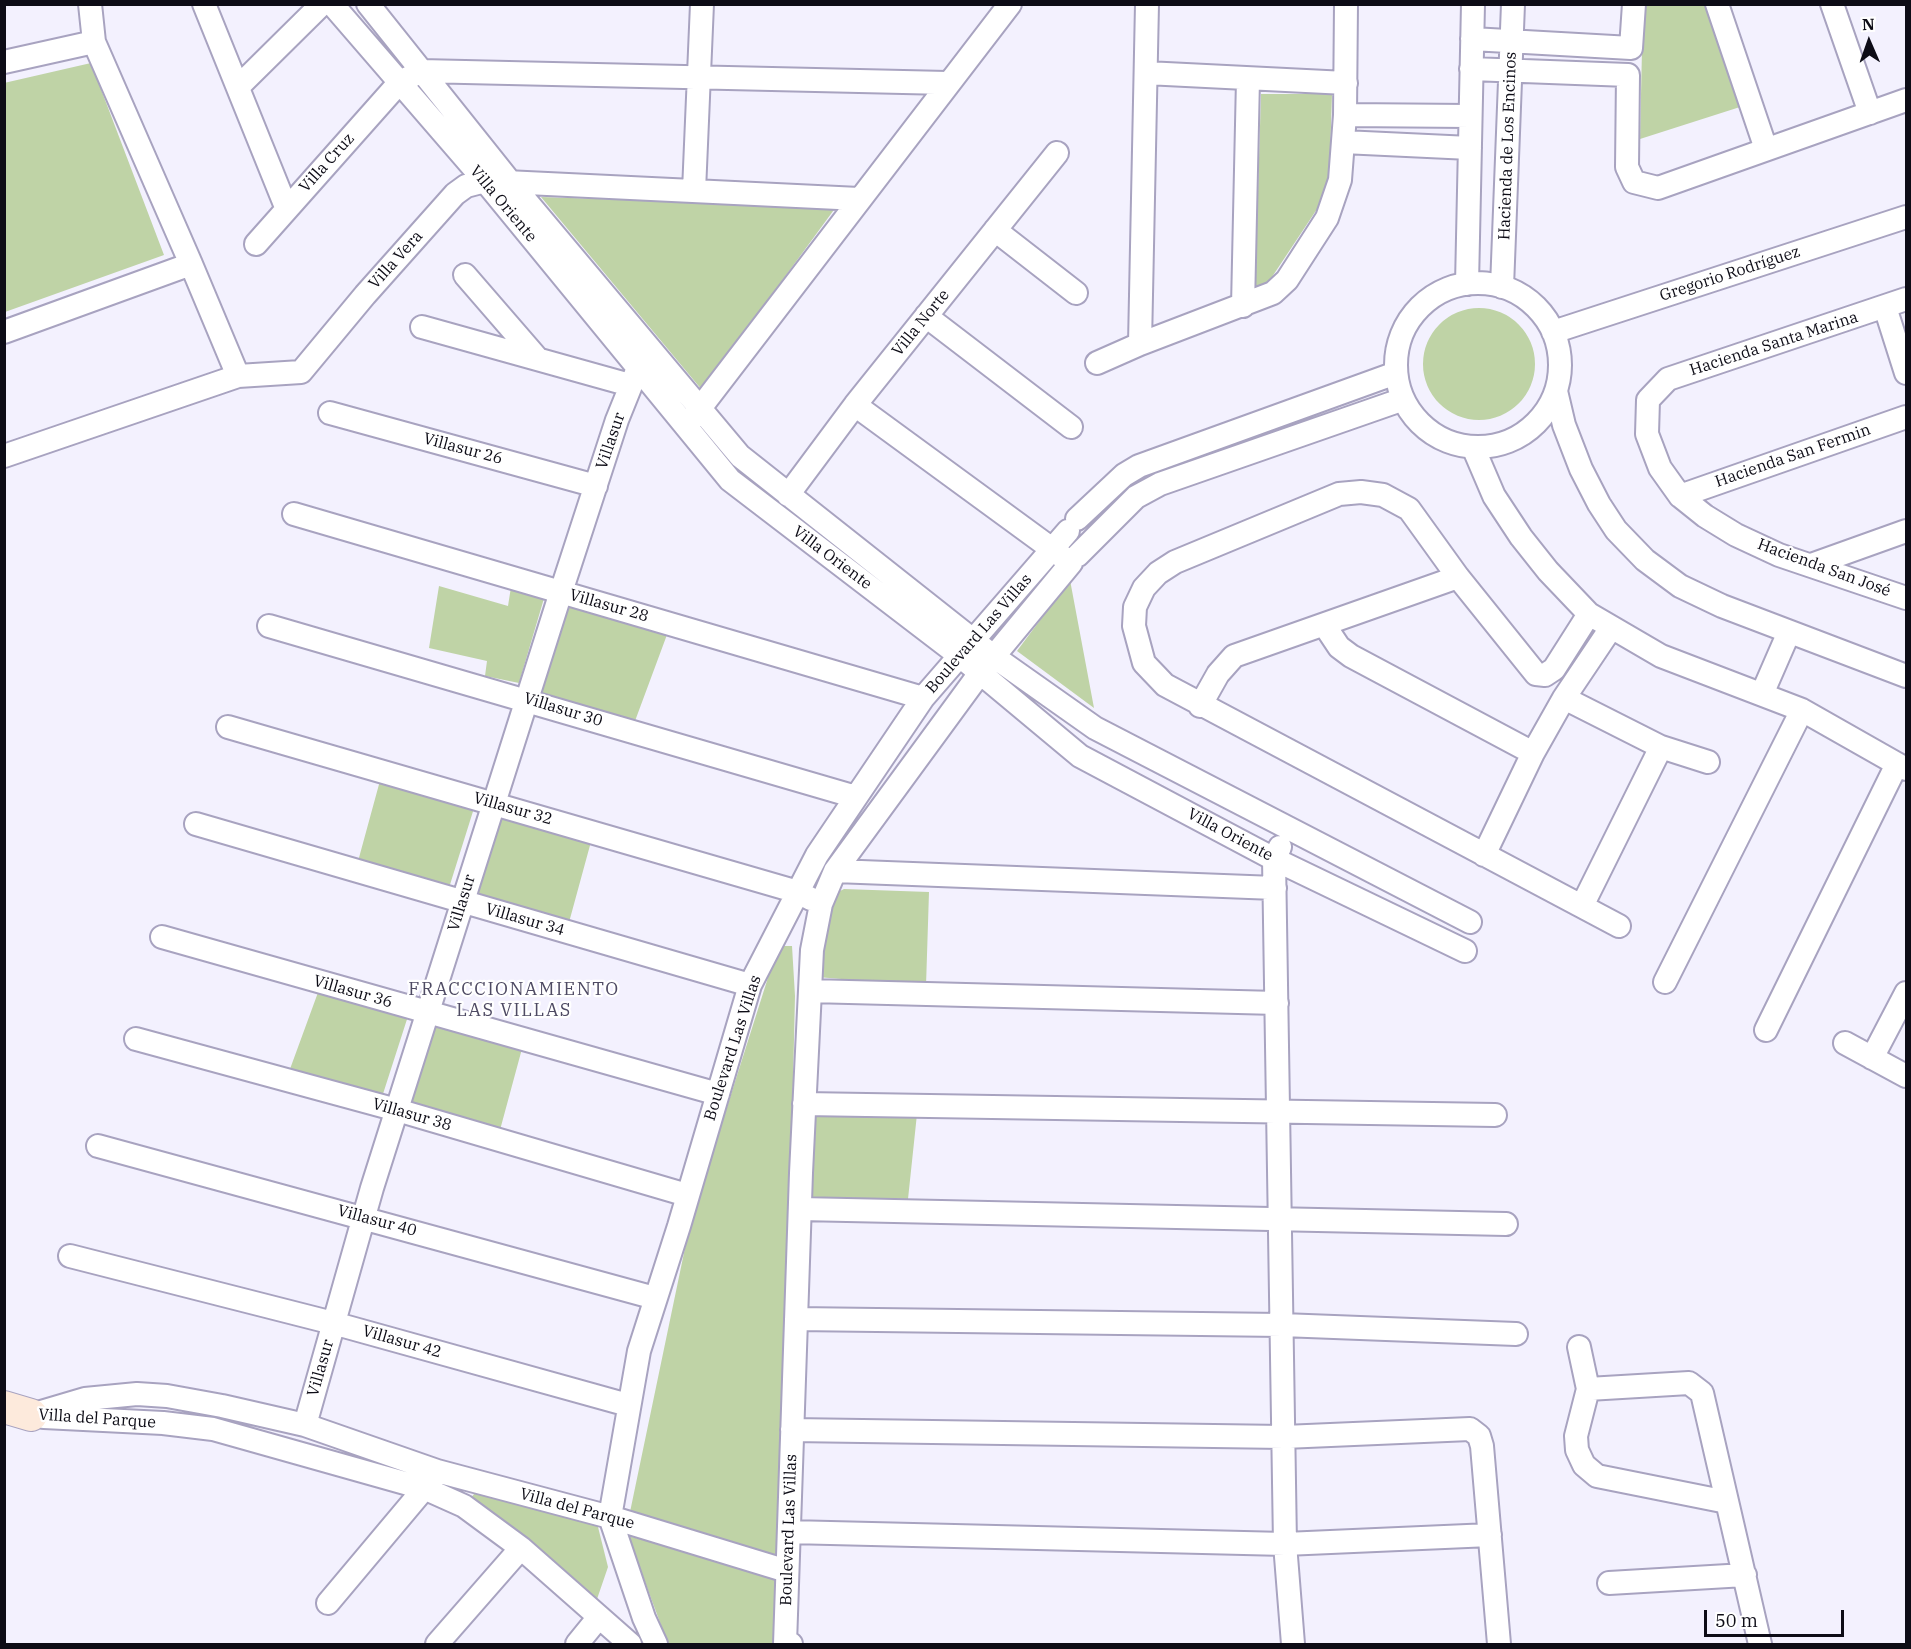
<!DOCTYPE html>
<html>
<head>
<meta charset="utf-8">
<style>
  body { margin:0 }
  #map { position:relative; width:1911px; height:1649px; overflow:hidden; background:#f3f1fe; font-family:"IBM Plex Serif",serif }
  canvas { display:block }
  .frame { position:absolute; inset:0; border:6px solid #0d0c16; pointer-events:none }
  .north { position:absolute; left:1839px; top:12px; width:60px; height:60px; -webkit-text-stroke:4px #fff; paint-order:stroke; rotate:358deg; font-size:16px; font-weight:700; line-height:24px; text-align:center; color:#0d0c16 }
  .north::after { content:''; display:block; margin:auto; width:21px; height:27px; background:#0d0c16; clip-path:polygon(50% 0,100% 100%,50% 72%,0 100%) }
  .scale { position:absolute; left:1704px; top:1610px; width:140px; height:27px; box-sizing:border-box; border:3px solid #0d0c16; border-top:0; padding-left:8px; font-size:18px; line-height:21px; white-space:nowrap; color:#0d0c16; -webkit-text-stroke:4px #fff; paint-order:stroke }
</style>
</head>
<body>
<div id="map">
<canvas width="1911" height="1649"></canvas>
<div class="frame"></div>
<div class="north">N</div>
<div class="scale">50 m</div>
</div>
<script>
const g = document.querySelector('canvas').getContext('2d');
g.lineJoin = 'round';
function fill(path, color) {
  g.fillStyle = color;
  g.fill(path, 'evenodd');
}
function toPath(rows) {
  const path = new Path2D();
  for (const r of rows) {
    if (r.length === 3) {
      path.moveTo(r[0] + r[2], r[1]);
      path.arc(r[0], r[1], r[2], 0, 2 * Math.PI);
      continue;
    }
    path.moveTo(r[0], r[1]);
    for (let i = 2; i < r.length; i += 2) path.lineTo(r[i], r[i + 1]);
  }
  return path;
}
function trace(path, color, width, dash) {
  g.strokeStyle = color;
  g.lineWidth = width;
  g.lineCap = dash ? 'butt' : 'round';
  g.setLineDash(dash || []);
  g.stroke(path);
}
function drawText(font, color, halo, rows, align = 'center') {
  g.font = font + ' "IBM Plex Serif",serif';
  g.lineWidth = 4.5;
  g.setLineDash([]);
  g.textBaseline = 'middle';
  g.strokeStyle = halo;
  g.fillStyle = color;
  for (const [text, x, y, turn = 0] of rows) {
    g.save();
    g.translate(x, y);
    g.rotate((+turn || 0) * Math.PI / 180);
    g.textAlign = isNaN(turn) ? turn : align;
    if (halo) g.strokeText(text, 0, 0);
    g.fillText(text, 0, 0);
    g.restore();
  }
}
const green = toPath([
  [1643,5,1705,5,1740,107,1640,139],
  [91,63,164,255,5,312,4,83],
  [1261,94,1332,94,1329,191,1266,286,1255,289],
  [541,197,836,207,702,390],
  [1479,364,56],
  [1070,580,1094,708,1017,651],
  [439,586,508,606,511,587,545,595,519,683,485,676,487,661,429,648],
  [567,601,668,632,635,721,537,691],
  [381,777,475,805,448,891,357,865],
  [499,810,592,838,568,926,469,896],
  [844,889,929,892,926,986,817,977,832,895],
  [778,946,792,946,795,996,782,1557,630,1512,690,1224],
  [320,987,409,1013,382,1097,290,1069],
  [437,1020,523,1045,500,1130,409,1106],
  [813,1108,917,1114,908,1199,811,1197],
  [480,1486,596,1519,608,1567,596,1602,471,1498],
  [628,1536,778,1574,778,1644,668,1644]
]);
const street = toPath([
  [204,4,286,207],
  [332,4,485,181,730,480,960,656,1080,756,1274,859,1465,951],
  [368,4,511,183,740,456,993,656,1095,728,1470,922],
  [1147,4,1140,344,1273,293,1287,280,1327,218,1340,180,1345,115,1346,4],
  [1717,4,1766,149],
  [1832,4,1870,113],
  [1472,39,1631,48,1634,4],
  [4,62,94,42],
  [1471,69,1628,75,1627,167,1634,182,1658,188,1906,100],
  [1146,73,1346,83],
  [238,87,322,4],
  [1345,115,1470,116],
  [1343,142,1470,148],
  [694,191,702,4],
  [995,230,1076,293],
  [256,244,399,83,421,71,947,83],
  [191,264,238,376],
  [465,275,536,357],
  [1478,365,82],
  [1467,284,1473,4],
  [1502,287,1513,4],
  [1906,299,1668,379,1648,400,1647,434,1660,468,1680,496,1705,516,1736,535,1779,555,1906,598],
  [1243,306,1248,79],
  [1885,307,1906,373],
  [926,316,1071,427],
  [422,327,630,385],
  [4,332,191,264,94,42,90,4],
  [1553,332,1906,217],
  [1097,363,1140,344],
  [1556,391,1564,425,1581,469,1599,504,1616,530,1645,560,1680,586,1722,606,1906,676],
  [330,413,596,486],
  [691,420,1010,4],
  [1473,447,1494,496,1521,537,1548,571,1589,614,1661,656,1802,710,1906,769],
  [4,456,238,376,301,372,365,295,455,194,466,186,485,181,859,199],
  [788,495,855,405,1057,153],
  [1680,496,1906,417],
  [294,514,923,698],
  [1077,519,1124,475,1139,466,1396,373],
  [1078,555,1136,497,1160,484,1401,400],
  [1811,565,1906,531],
  [1589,614,1554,669,1545,675,1536,674,1458,577,1409,509,1383,495,1361,492,1339,494,1175,562,1158,573,1144,588,1135,607,1134,626,1144,663,1165,685,1619,926],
  [269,626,856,797],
  [1325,626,1339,647,1351,656,1533,753],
  [1762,694,1789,632],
  [1564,698,1661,747,1708,762],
  [1200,706,1218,674,1234,656,1458,577],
  [228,727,798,892,811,899],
  [196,824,750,985],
  [1280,847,1274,859,1285,1544,1293,1644],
  [1484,855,1533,753,1564,698,1611,628],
  [835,871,1275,888],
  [1582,906,1661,747],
  [162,937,718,1094],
  [1665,982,1802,710],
  [810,991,1277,1003],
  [1766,1030,1897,764],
  [136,1039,397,1110,687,1195],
  [1845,1043,1906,1076],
  [1872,1058,1906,993],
  [804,1104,1495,1115],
  [98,1146,655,1298],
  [800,1209,1506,1224],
  [70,1256,333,1323,628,1405],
  [796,1319,1282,1325,1516,1334],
  [1579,1347,1588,1389,1689,1383,1702,1393,1760,1644],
  [1588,1389,1576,1436,1577,1450,1584,1465,1597,1476,1727,1502],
  [31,1415,85,1399,137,1394,167,1396,222,1406,305,1425,437,1471,610,1517,787,1571],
  [44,1417,163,1423,213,1429,426,1489,464,1506,521,1548,630,1644],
  [305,1425,372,1188,561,592,617,420,638,368],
  [792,1430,1284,1437,1470,1429,1479,1436,1482,1446,1499,1644],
  [789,1532,1285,1544,1490,1535],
  [1609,1583,1745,1575],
  [328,1603,433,1478],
  [437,1644,521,1548],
  [577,1644,599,1617],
  [656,1644,644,1618,610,1517,639,1351,679,1226,750,985,817,855,923,698,1068,531],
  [791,1644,785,1644,801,1173,812,950,821,904,835,871,980,673,1071,563,855,405]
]);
const secondary = toPath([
  [4,1407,31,1415]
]);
const streetNames = [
  ["Hacienda de Los Encinos",1508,146,-88],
  ["Villa Cruz",327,163,-48],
  ["Villa Oriente",503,204,50],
  ["Villa Vera",396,260,-48],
  ["Gregorio Rodríguez",1730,274,-18],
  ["Villa Norte",921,323,-51],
  ["Hacienda Santa Marina",1774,344,-18],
  ["Villasur",611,441,-71],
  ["Villasur 26",463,449,15],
  ["Hacienda San Fermin",1793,456,-19],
  ["Villa Oriente",832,558,37],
  ["Hacienda San José",1824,568,20],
  ["Villasur 28",609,606,16],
  ["Boulevard Las Villas",979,634,-49],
  ["Villasur 30",563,710,17],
  ["Villasur 32",513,809,16],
  ["Villa Oriente",1230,835,28],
  ["Villasur",462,903,-73],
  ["Villasur 34",525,920,16],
  ["Villasur 36",353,992,16],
  ["Boulevard Las Villas",733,1048,-72],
  ["Villasur 38",412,1115,16],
  ["Villasur 40",377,1221,15],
  ["Villasur 42",402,1342,16],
  ["Villasur",321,1368,-74],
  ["Villa del Parque",97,1419,4],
  ["Villa del Parque",577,1509,15],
  ["Boulevard Las Villas",789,1530,-88]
];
const neighbourhoodNames = [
  ["FRACCCIONAMIENTO",514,990],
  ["LAS VILLAS",514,1011]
];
fill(green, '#bfd3a6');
trace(street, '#a8a3c0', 26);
trace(secondary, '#a8a3c0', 34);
trace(street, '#fff', 22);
trace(secondary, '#fdeadc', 32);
drawText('16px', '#0d0c16', '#fff', streetNames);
g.letterSpacing = '1.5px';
drawText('18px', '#4e4a63', '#fff', neighbourhoodNames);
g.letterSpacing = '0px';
</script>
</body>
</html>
